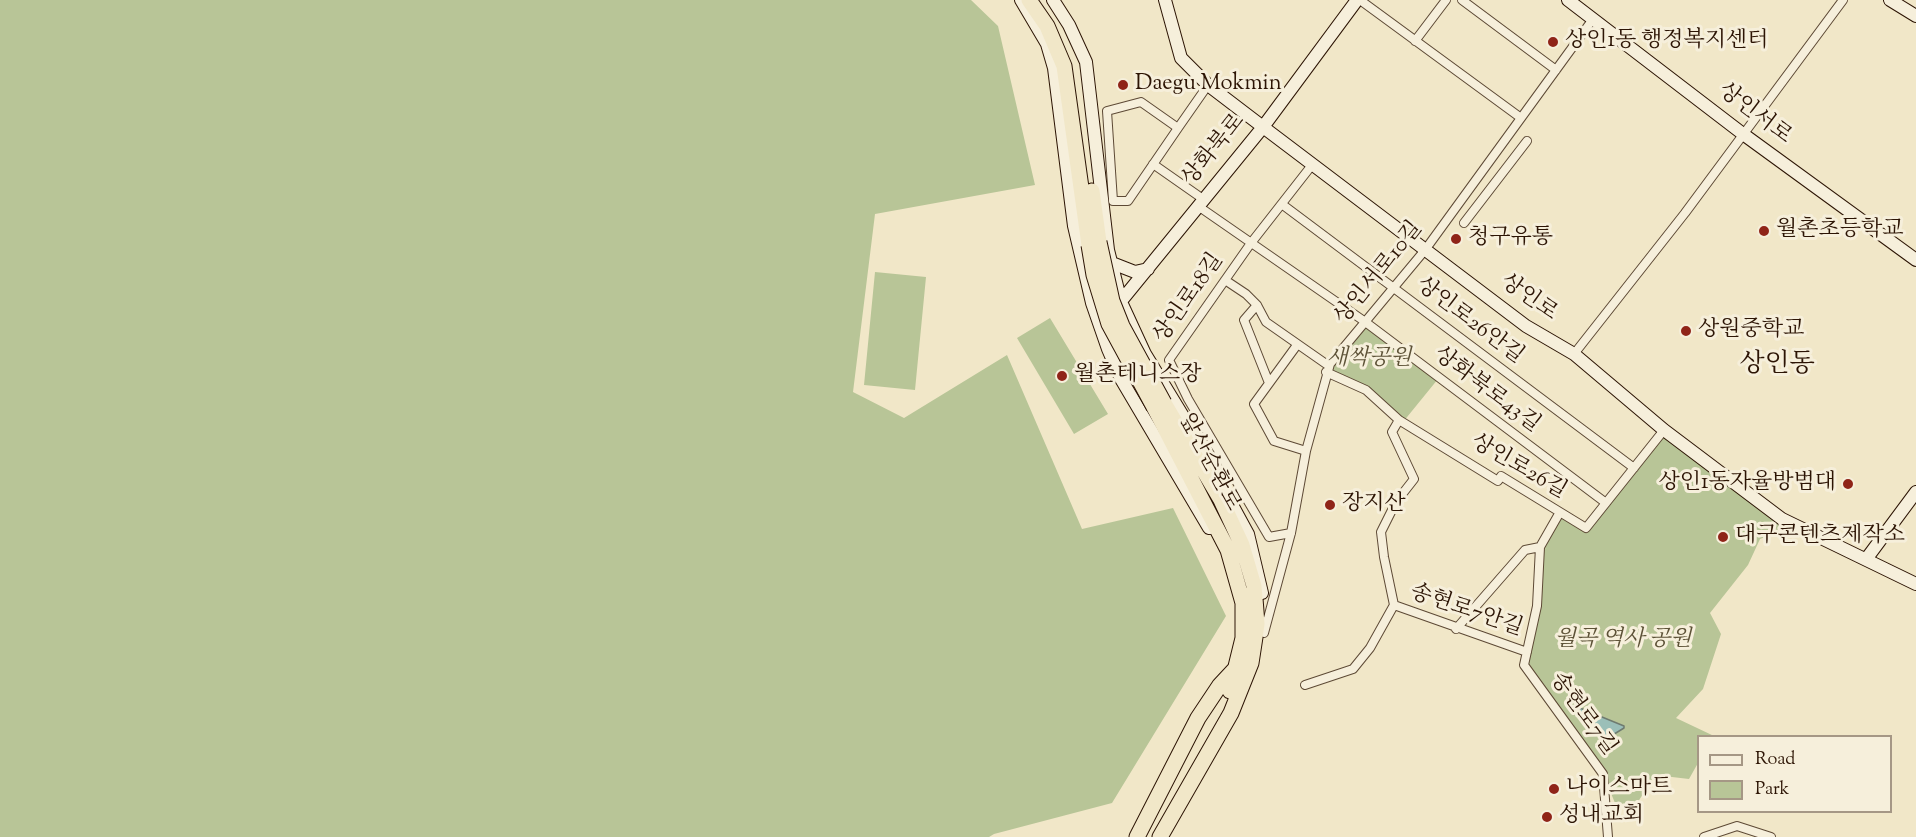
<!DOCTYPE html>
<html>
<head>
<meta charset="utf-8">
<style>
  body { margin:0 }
  #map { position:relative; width:1916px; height:837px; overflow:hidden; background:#f1e7c8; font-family:"Sorts Mill Goudy",serif }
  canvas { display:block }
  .legend { position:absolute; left:1697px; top:735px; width:195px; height:78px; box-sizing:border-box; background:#f6efdb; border:2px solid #a59785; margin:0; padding:8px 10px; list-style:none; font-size:18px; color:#2c1404 }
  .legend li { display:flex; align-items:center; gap:12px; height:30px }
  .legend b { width:30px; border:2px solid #a59785 }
</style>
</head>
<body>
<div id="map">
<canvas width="1916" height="837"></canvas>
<ul class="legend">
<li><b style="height:8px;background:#f6efdb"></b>Road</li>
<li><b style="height:16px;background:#b8c597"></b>Park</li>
</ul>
</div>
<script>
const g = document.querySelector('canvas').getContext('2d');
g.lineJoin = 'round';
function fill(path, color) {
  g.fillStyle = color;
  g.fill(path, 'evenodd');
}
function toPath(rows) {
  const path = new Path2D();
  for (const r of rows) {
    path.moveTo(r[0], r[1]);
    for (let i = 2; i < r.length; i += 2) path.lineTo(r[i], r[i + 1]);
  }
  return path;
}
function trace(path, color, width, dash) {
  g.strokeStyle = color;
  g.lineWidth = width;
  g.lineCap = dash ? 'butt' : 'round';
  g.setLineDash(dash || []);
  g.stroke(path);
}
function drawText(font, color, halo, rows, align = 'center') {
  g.font = font + ' "Sorts Mill Goudy","Noto Serif KR",serif';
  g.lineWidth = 6;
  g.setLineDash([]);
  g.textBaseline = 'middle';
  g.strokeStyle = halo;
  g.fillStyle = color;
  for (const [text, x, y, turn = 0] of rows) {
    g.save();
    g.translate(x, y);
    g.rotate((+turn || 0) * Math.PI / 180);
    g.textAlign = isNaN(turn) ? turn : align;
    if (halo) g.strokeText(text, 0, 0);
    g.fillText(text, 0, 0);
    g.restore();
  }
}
const green = toPath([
  [0,0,971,0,998,26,1035,185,875,214,853,392,904,418,1007,355,1082,529,1173,508,1226,616,1112,803,994,834,989,837,0,837],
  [875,272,926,277,915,390,864,385],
  [1050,318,1108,414,1074,434,1017,338],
  [1364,321,1438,379,1403,422,1366,390,1326,372],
  [1664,430,1788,527,1760,539,1748,565,1710,613,1721,634,1703,689,1676,718,1714,736,1698,736,1698,763,1689,779,1655,775,1636,805,1615,803,1603,774,1524,665,1537,606,1540,547,1560,512,1585,528]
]);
const water = toPath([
  [1575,706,1624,726,1624,728,1611,736,1599,736,1586,725,1575,706]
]);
const street = toPath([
  [1360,0,1521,118],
  [1462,0,1556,70],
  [1415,41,1446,0],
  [1178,128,1128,201,1113,201,1107,111,1141,102,1178,128,1208,85],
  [1153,164,1203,199],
  [1283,205,1634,468],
  [1198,206,1364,321,1606,503],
  [1464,223,1527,141],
  [1225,280,1246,294,1257,305,1266,322,1329,366],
  [1257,305,1244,320,1269,383],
  [1297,345,1254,404,1274,441,1306,451],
  [1574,354,1685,213,1843,0],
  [1326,372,1366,390,1399,420,1498,481,1501,476,1586,528,1664,430],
  [1560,512,1540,547,1537,606,1524,665,1603,774,1608,837],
  [1291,533,1269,537,1188,399,1169,360,1251,243,1312,165],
  [1394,605,1527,652],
  [1456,629,1525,550,1540,547],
  [1264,633,1291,533,1306,451,1330,364,1425,250,1593,19],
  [1305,685,1353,669,1370,648,1394,605,1384,557,1381,532,1396,502,1414,479,1392,432,1399,420],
  [1704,837,1737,826,1771,837]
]);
const secondary = toPath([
  [1021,0,1047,44,1054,68,1074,226,1092,303,1108,349,1121,379,1209,528],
  [1053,0,1069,25,1086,62,1108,250,1121,302,1145,354,1192,431,1248,534,1262,593],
  [1165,0,1181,58,1208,85,1263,127,1526,326,1574,354,1664,430,1782,519,1916,584],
  [1568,0,1743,134,1916,260],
  [1890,0,1916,16],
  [1112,263,1135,272,1148,269],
  [1117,306,1263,127,1357,0],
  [1867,558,1916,492]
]);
const highway = toPath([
  [1029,0,1047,26,1064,66,1089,245],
  [1092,191,1099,242],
  [1154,407,1228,550,1243,603,1243,638,1230,691],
  [1137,837,1198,718,1220,685,1234,670],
  [1160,837,1231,713,1251,663,1257,624,1254,586,1242,545,1221,500,1164,403]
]);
const highwayBridge = toPath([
  [1099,242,1112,301,1122,326,1164,403],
  [1089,245,1094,275,1109,324,1154,407]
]);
const markers = [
  [1553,42,6,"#8f2418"],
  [1123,85,6,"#8f2418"],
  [1764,231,6,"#8f2418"],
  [1456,239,6,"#8f2418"],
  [1686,331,6,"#8f2418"],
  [1062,376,6,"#8f2418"],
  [1848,484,6,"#8f2418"],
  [1330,505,6,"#8f2418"],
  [1723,537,6,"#8f2418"],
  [1554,789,6,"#8f2418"],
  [1547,817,6,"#8f2418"]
];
const poiNames = [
  ["상인1동 행정복지센터",1565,42],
  ["Daegu Mokmin",1135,85],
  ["월촌초등학교",1776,231],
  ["청구유통",1468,239],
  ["상원중학교",1698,331],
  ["월촌테니스장",1074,376],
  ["상인1동자율방범대",1836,484,"right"],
  ["장지산",1342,505],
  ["대구콘텐츠제작소",1735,537],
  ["나이스마트",1566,789],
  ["성내교회",1559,817]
];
const streetNames = [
  ["상인서로",1754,115,37],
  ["상화북로",1215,151,-51],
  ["상인서로10길",1380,274,-51],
  ["상인로18길",1190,299,-55],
  ["상인로",1528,299,35],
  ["상인로26안길",1469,322,37],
  ["상화북로43길",1486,391,37],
  ["앞산순환로",1208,463,62],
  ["상인로26길",1518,468,30],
  ["송현로7안길",1466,612,19],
  ["송현로7길",1582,715,54]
];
const parkNames = [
  ["새싹공원",1369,360],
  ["월곡 역사 공원",1623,641]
];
const quarterNames = [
  ["상인동",1777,367]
];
fill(green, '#b8c597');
fill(water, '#9bbfb8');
trace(water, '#6f7b70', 1.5);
trace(street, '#5d4935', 10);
trace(secondary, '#2c1404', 14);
trace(highway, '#2c1404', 17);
trace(street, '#f6efdb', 8);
trace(secondary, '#f6efdb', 12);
trace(highway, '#f1e7c8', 15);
trace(highwayBridge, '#2c1404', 17, []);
trace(highwayBridge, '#f1e7c8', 15);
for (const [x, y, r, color] of markers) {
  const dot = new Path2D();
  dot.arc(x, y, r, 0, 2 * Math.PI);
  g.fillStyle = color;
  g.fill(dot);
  trace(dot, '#f6efdb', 2);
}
drawText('22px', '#2c1404', '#f6efdb', poiNames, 'left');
drawText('22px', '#2c1404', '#f6efdb', streetNames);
drawText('italic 22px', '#5d5237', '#f6efdb', parkNames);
drawText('26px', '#2c1404', '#f6efdb', quarterNames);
</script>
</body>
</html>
